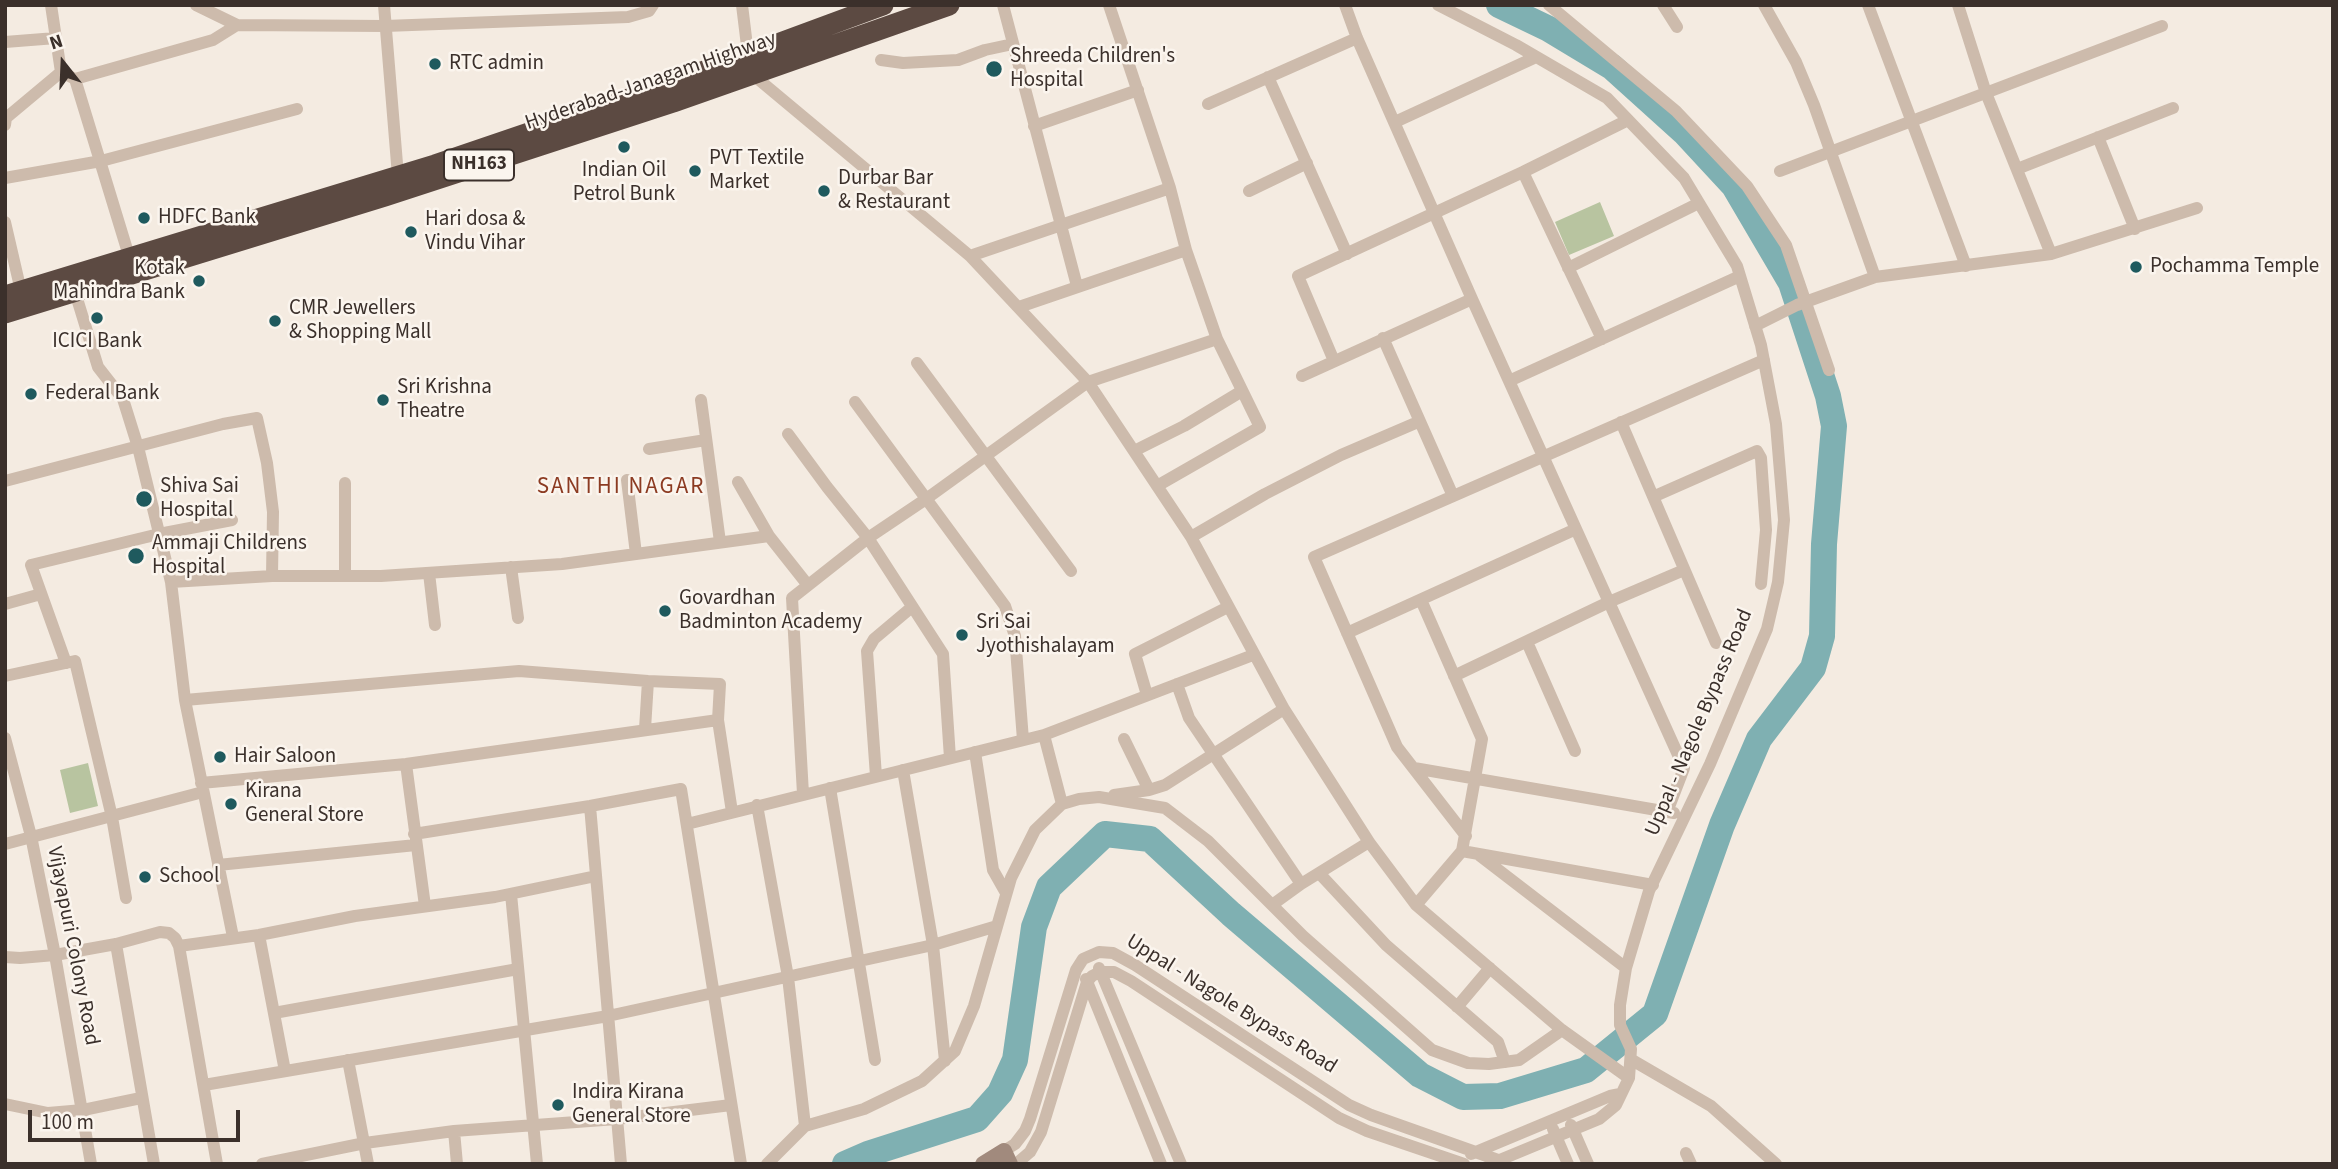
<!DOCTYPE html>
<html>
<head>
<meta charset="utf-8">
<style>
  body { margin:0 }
  #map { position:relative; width:2338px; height:1169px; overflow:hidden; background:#f4ebe1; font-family:"Source Sans 3",sans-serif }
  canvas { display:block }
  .frame { position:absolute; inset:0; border:7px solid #3b302b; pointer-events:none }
  .north { position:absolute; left:28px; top:28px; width:70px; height:70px; -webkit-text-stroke:5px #fbf5ee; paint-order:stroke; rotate:342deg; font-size:19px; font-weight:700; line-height:28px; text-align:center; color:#3b302b }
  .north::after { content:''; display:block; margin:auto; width:24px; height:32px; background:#3b302b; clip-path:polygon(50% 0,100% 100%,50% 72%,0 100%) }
  .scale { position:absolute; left:28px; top:1110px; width:212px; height:32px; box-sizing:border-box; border:4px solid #3b302b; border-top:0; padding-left:9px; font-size:21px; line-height:24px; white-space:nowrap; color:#3b302b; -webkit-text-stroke:5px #fbf5ee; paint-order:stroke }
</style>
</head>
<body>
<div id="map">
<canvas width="2338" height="1169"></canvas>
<div class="frame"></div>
<div class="north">N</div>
<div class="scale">100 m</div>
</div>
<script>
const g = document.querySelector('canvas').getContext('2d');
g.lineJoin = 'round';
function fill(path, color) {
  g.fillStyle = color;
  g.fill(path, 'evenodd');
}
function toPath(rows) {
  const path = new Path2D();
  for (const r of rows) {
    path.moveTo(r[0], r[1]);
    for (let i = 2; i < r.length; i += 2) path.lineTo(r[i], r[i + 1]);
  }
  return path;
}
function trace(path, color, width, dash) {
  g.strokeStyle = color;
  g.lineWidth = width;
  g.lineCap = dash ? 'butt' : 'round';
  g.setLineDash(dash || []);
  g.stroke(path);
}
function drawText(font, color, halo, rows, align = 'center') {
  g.font = font + ' "Source Sans 3",sans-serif';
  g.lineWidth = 5;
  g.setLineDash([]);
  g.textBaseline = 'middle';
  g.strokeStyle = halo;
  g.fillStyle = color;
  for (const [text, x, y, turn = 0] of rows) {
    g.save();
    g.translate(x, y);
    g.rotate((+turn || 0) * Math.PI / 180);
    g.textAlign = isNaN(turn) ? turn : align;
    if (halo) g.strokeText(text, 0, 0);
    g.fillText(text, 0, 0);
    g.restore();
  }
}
const green = toPath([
  [1600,202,1614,236,1569,255,1555,222],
  [88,763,98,806,70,813,60,770]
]);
const river = toPath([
  [845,1164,868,1154,977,1119,1000,1093,1015,1060,1034,927,1049,887,1105,834,1150,839,1231,914,1420,1075,1463,1097,1500,1096,1586,1070,1655,1014,1722,825,1759,739,1813,668,1822,636,1824,544,1834,426,1828,396,1791,283,1734,186,1684,132,1612,67,1549,29,1499,5]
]);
const street = toPath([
  [196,5,237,25,385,26,628,17,649,11,653,5],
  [384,5,398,176],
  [742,5,748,54],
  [1003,5,1077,286],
  [1109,5,1170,188,1186,250,1217,339,1260,427,1157,486],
  [1345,5,1357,38,1472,299,1684,768,1667,812],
  [1438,5,1516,45,1607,98,1684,178,1737,266,1761,345,1776,424,1784,520,1778,582,1767,629,1710,764,1649,891,1626,968,1620,1005,1620,1025,1631,1049,1629,1078,1616,1105,1599,1119,1490,1164],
  [1549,5,1676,111,1747,186,1786,245,1829,370],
  [1663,5,1677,27],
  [1764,5,1796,62,1814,105,1875,277],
  [1868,5,1966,266],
  [1958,5,1986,93,2051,254],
  [5,42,56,38],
  [881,60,903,63,958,60,985,50,1013,44],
  [61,72,75,79,129,256],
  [752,74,970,256,1088,382,1191,537,1284,709,1369,842,1416,905,1562,1030,1629,1078],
  [1268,77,1347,254],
  [75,79,213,40,237,25],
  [1208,104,1357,38],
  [1395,122,1536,57],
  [5,125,6,118,61,72,51,5],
  [1034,126,1138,90],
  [2098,137,2135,229],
  [2017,169,2173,108],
  [1780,171,2162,26],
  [1523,172,1602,339],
  [5,178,101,161,297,109],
  [1249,191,1307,163],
  [5,222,21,291],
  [970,256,1170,188],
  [1568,268,1699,203],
  [75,292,98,367,123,399,138,447,171,582,185,700,233,937],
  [1019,307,1186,250],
  [1755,326,1797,305,1875,277,2051,254,2197,208],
  [1383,338,1453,496],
  [1334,361,1298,276,1523,172,1628,120],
  [917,363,1071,571],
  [1302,376,1472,299],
  [1509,381,1740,276],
  [701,400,720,542],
  [855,402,1005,606,1015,636,1023,740],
  [1621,422,1716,643],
  [788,434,827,487,868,538,943,654,950,758],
  [649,449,706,440],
  [1134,451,1184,426,1242,391],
  [627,480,636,554],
  [5,481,223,424,257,418,267,463,273,512,272,576],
  [738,482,769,536],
  [1655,496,1757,451,1761,458,1766,530,1761,584],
  [1191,537,1265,494,1341,455,1418,422],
  [511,567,518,618],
  [429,573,435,625],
  [345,576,345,483],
  [171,582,272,576,381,576,562,564,769,536,807,584],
  [5,604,41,594],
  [1347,633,1576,529],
  [1527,642,1575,751],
  [66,663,31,565,159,534,232,520],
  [5,676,75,661,112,817,126,898],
  [1454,676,1609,602,1684,570],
  [1177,684,1189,718,1301,884,1369,842],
  [1147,695,1135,654,1228,607],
  [185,700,519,671,648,681,720,684,718,720,732,812],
  [645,729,648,681],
  [1044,735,1062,804],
  [5,738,31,836,55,955,91,1164],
  [1124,739,1149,790,1165,785,1284,709],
  [975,752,993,870,1006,893],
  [406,764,425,906],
  [1414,768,1674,813],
  [903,770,933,945,945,1061],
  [876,776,867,651,874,639,912,607],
  [201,783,406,764,718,720],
  [830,788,875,1060],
  [803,794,792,598,868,538,926,499,1088,382,1217,339],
  [1114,795,1149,790],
  [757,805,788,977,805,1126],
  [590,806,621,1164],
  [687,824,1044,735,1253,655],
  [414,834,590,806,681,789,741,1164],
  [1466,836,1397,747,1314,557,1764,360],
  [5,844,203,792],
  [1462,851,1653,885],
  [1479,855,1626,968],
  [218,865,416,845],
  [1319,873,1386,945,1498,1042,1505,1062],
  [511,894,537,1164],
  [1272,905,1301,884],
  [1416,905,1462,851,1482,739,1421,600],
  [259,935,285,1071],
  [116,944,154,1164],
  [179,946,217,1164],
  [5,957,20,958,55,955,116,944,160,932,169,933,175,938,179,946,259,935,355,916,495,897,596,876],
  [1099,968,1181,1164],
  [1086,979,1161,1164],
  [1457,1007,1490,968],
  [274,1013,518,969],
  [348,1060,368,1164],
  [1632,1060,1711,1106,1776,1164],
  [204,1085,608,1016,933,945,997,926],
  [5,1104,48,1113,83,1110,141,1098],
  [1571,1125,1588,1164],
  [1553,1129,1568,1164],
  [454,1131,457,1164],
  [1004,1151,1015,1144,1025,1131,1030,1119,1076,970,1083,959,1099,952,1113,953,1135,965,1349,1105,1371,1115,1498,1160],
  [1686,1153,1691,1164],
  [1471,1154,1610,1096,1620,1094],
  [262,1164,365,1143,454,1131,617,1119,731,1105],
  [767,1164,805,1126,864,1109,922,1081,955,1051,974,1006,1011,878,1035,830,1062,804,1079,799,1099,797,1165,808,1208,841,1303,936,1432,1050,1468,1063,1489,1064,1519,1060,1562,1030],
  [1016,1164,1030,1152,1041,1132,1087,982,1092,976,1100,972,1114,972,1131,981,1339,1118,1367,1131,1464,1164]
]);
const secondary = toPath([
  [983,1164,1004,1151,1010,1164]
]);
const highway = toPath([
  [5,296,435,165,623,101,883,5],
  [5,313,385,196,673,102,949,5]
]);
const markers = [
  [435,64,7,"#1f5a5e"],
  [994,69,9,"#1f5a5e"],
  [624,147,7,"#1f5a5e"],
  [695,171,7,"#1f5a5e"],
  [824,191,7,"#1f5a5e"],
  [144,218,7,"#1f5a5e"],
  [411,232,7,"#1f5a5e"],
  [2136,267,7,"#1f5a5e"],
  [199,281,7,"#1f5a5e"],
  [97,318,7,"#1f5a5e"],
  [275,321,7,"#1f5a5e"],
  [31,394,7,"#1f5a5e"],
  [383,400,7,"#1f5a5e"],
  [144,499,9,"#1f5a5e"],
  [136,556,9,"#1f5a5e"],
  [665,611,7,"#1f5a5e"],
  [962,635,7,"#1f5a5e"],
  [220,757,7,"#1f5a5e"],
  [231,804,7,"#1f5a5e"],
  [145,877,7,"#1f5a5e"],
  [558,1105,7,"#1f5a5e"]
];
const shields = [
  [479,165,70]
];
const shieldNames = [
  ["NH163",479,165]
];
const poiNames = [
  ["Shreeda Children's",1010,57],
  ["Hospital",1010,81],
  ["RTC admin",449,64],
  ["PVT Textile",709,159],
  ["Market",709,183],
  ["Indian Oil",624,171,"center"],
  ["Petrol Bunk",624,195,"center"],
  ["Durbar Bar",838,179],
  ["& Restaurant",838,203],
  ["HDFC Bank",158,218],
  ["Hari dosa &",425,220],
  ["Vindu Vihar",425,244],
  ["Pochamma Temple",2150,267],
  ["Kotak",185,269,"right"],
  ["Mahindra Bank",185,293,"right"],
  ["CMR Jewellers",289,309],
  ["& Shopping Mall",289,333],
  ["ICICI Bank",97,342,"center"],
  ["Sri Krishna",397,388],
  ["Theatre",397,412],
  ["Federal Bank",45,394],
  ["Shiva Sai",160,487],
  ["Hospital",160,511],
  ["Ammaji Childrens",152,544],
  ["Hospital",152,568],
  ["Govardhan",679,599],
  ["Badminton Academy",679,623],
  ["Sri Sai",976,623],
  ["Jyothishalayam",976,647],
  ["Hair Saloon",234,757],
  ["Kirana",245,792],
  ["General Store",245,816],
  ["School",159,877],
  ["Indira Kirana",572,1093],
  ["General Store",572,1117]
];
const streetNames = [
  ["Hyderabad-Janagam Highway",651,82,-19],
  ["Uppal - Nagole Bypass Road",1700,723,-67],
  ["Vijayapuri Colony Road",72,946,79],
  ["Uppal - Nagole Bypass Road",1231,1005,32]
];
const neighbourhoodNames = [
  ["SANTHI NAGAR",621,488]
];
fill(green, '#b8c4a0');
trace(river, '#7fb0b2', 26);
trace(street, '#cdbbac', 12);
trace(secondary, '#a18a7d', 16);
trace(highway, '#5c4a42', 21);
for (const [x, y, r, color] of markers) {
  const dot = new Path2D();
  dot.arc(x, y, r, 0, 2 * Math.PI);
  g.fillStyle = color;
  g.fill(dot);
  trace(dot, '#fbf5ee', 2.5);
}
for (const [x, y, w] of shields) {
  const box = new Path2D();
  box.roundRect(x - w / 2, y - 15.5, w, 31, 5);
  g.fillStyle = '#fbf5ee';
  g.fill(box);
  trace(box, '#3b302b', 2);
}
drawText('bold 19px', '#3b302b', null, shieldNames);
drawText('21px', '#3b302b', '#fbf5ee', poiNames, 'left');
drawText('21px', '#3b302b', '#fbf5ee', streetNames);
g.letterSpacing = '2px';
drawText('23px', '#8c3b22', '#fbf5ee', neighbourhoodNames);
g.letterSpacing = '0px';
</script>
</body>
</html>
